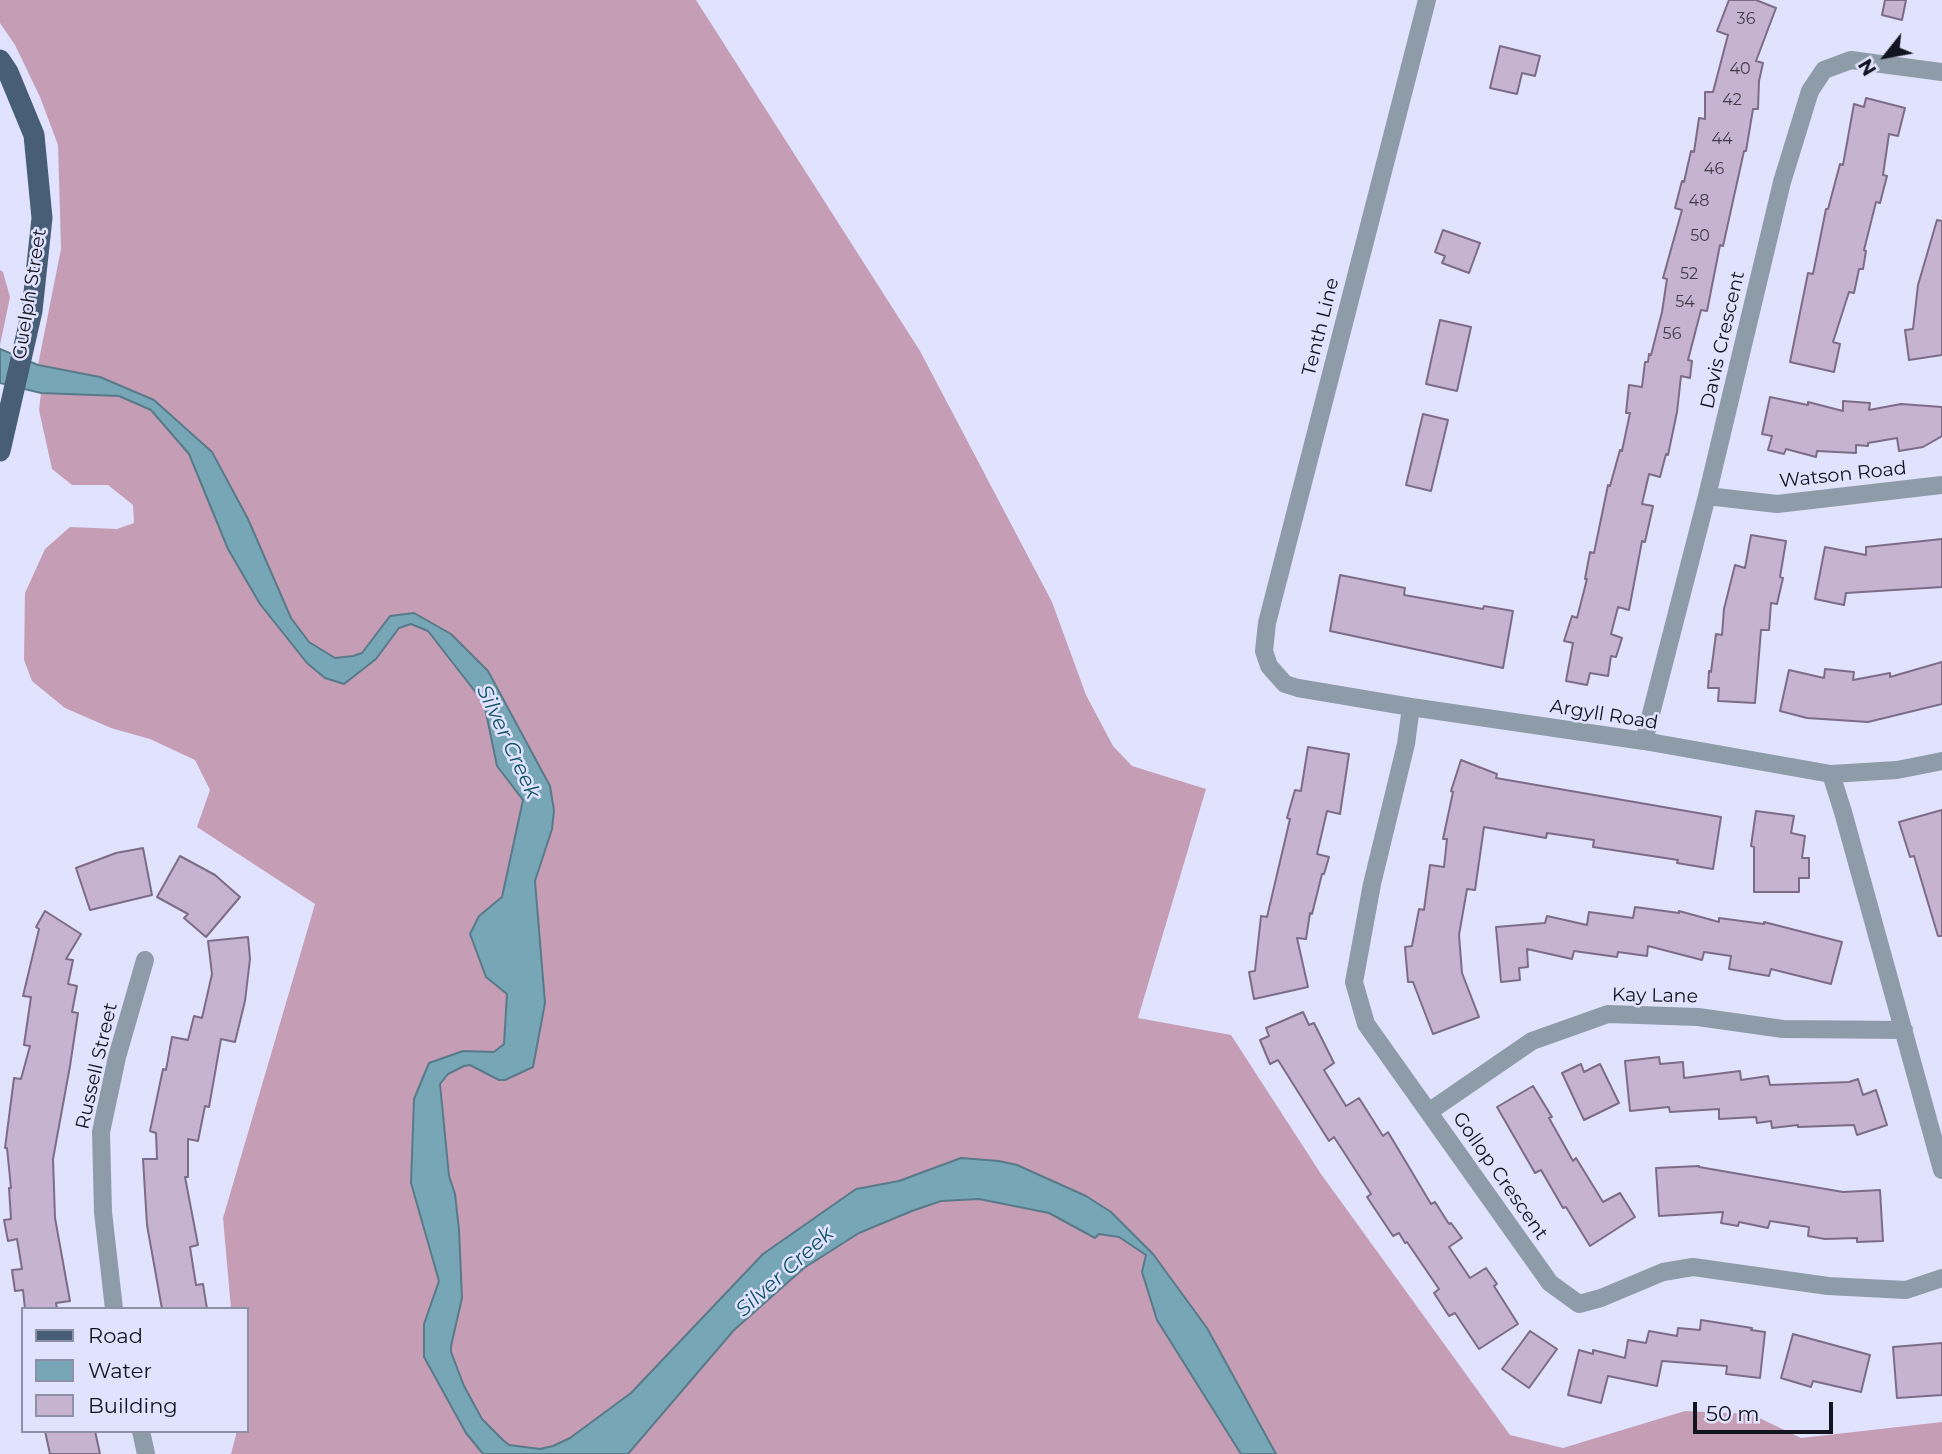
<!DOCTYPE html>
<html>
<head>
<meta charset="utf-8">
<style>
  body { margin:0 }
  #map { position:relative; width:1942px; height:1454px; overflow:hidden; background:#e0e2fe; font-family:Montserrat,sans-serif }
  canvas { display:block }
  .legend { position:absolute; left:21px; top:1307px; width:228px; height:126px; box-sizing:border-box; background:#e0e2fe; border:2px solid #8e90a5; margin:0; padding:9px 12px; list-style:none; font-size:21px; color:#13141f }
  .legend li { display:flex; align-items:center; gap:14px; height:35px }
  .legend b { width:35px; border:2px solid #8e90a5 }
  .north { position:absolute; left:1851px; top:21px; width:70px; height:70px; -webkit-text-stroke:5px #e0e2fe; paint-order:stroke; rotate:239deg; font-size:19px; font-weight:700; line-height:28px; text-align:center; color:#13141f }
  .north::after { content:''; display:block; margin:auto; width:24px; height:32px; background:#13141f; clip-path:polygon(50% 0,100% 100%,50% 72%,0 100%) }
  .scale { position:absolute; left:1693px; top:1402px; width:140px; height:32px; box-sizing:border-box; border:4px solid #13141f; border-top:0; padding-left:9px; font-size:21px; line-height:24px; white-space:nowrap; color:#13141f; -webkit-text-stroke:5px #e0e2fe; paint-order:stroke }
</style>
</head>
<body>
<div id="map">
<canvas width="1942" height="1454"></canvas>
<ul class="legend">
<li><b style="height:9px;background:#485e76"></b>Road</li>
<li><b style="height:19px;background:#77a6b7"></b>Water</li>
<li><b style="height:19px;background:#c6b3d1"></b>Building</li>
</ul>
<div class="north">N</div>
<div class="scale">50 m</div>
</div>
<script>
const g = document.querySelector('canvas').getContext('2d');
g.lineJoin = 'round';
function fill(path, color) {
  g.fillStyle = color;
  g.fill(path, 'evenodd');
}
function toPath(rows) {
  const path = new Path2D();
  for (const r of rows) {
    path.moveTo(r[0], r[1]);
    for (let i = 2; i < r.length; i += 2) path.lineTo(r[i], r[i + 1]);
  }
  return path;
}
function trace(path, color, width, dash) {
  g.strokeStyle = color;
  g.lineWidth = width;
  g.lineCap = dash ? 'butt' : 'round';
  g.setLineDash(dash || []);
  g.stroke(path);
}
function drawText(font, color, halo, rows, align = 'center') {
  g.font = font + ' Montserrat,sans-serif';
  g.lineWidth = 5;
  g.setLineDash([]);
  g.textBaseline = 'middle';
  g.strokeStyle = halo;
  g.fillStyle = color;
  for (const [text, x, y, turn = 0] of rows) {
    g.save();
    g.translate(x, y);
    g.rotate((+turn || 0) * Math.PI / 180);
    g.textAlign = isNaN(turn) ? turn : align;
    if (halo) g.strokeText(text, 0, 0);
    g.fillText(text, 0, 0);
    g.restore();
  }
}
const forest = toPath([
  [0,0,696,0,920,351,1052,602,1086,695,1113,746,1132,766,1206,789,1138,1018,1231,1035,1321,1174,1510,1435,1563,1448,1685,1411,1751,1414,1801,1438,1942,1422,1942,1454,1276,1454,1153,1254,1111,1212,1086,1196,1017,1165,961,1158,899,1181,856,1189,764,1254,631,1393,570,1438,553,1446,540,1449,509,1445,504,1441,482,1419,464,1386,451,1352,451,1346,462,1298,459,1230,455,1194,449,1176,440,1084,448,1074,464,1066,470,1065,499,1080,505,1080,533,1067,545,1003,535,881,552,829,554,811,550,786,488,671,451,634,390,616,362,653,353,656,335,658,309,642,291,618,248,519,154,400,100,377,38,365,61,249,58,145,40,97,15,45,0,23],
  [0,270,3,272,10,297,0,345],
  [41,393,119,396,151,410,189,454,228,549,260,604,307,663,376,659,399,628,411,624,428,631,485,703,497,766,523,800,502,897,479,916,486,977,507,994,504,1044,494,1052,463,1051,414,1099,411,1183,439,1281,424,1324,424,1357,466,1433,483,1454,231,1454,237,1431,247,1431,247,1309,231,1309,223,1218,315,904,197,827,210,790,195,760,150,739,111,728,65,708,32,681,24,660,25,593,45,549,70,527,117,529,134,523,133,505,108,485,72,485,52,469,39,410],
  [979,1199,1049,1213,1094,1238,1099,1234,1119,1237,1146,1255,1157,1320,1241,1454,628,1454,734,1330,804,1268,859,1233,912,1211,941,1201]
]);
const water = toPath([
  [0,349,38,365,100,377,154,400,212,452,248,519,291,618,309,642,335,658,353,656,362,653,390,616,414,613,451,634,488,671,550,786,554,811,552,829,535,881,545,1003,533,1067,505,1080,499,1080,470,1065,464,1066,448,1074,440,1084,449,1176,455,1194,459,1230,462,1298,451,1346,451,1352,464,1386,482,1419,504,1441,509,1445,540,1449,553,1446,570,1438,631,1393,763,1254,856,1189,899,1181,961,1158,999,1161,1017,1165,1086,1196,1111,1212,1153,1254,1207,1328,1276,1454,1241,1454,1157,1320,1142,1272,1146,1255,1119,1237,1099,1234,1095,1238,1049,1213,979,1199,941,1201,912,1211,859,1233,804,1268,734,1330,628,1454,483,1454,466,1433,424,1357,424,1324,439,1281,411,1183,414,1099,429,1063,463,1051,494,1052,504,1044,507,994,486,977,470,934,479,916,502,897,523,800,497,766,484,703,428,631,411,624,399,628,376,659,344,684,325,678,307,663,260,604,228,549,189,454,151,410,119,396,41,393,0,383,0,349]
]);
const building = toPath([
  [1729,0,1756,0,1776,8,1756,61,1763,63,1759,81,1758,109,1753,109,1746,151,1744,151,1723,246,1720,245,1707,311,1701,310,1688,360,1692,361,1690,378,1681,376,1677,412,1668,455,1666,454,1660,477,1649,474,1642,504,1653,506,1645,542,1642,541,1629,610,1618,607,1611,634,1622,638,1616,657,1611,656,1608,676,1590,673,1587,685,1566,681,1573,643,1564,641,1572,616,1577,618,1587,579,1585,579,1590,552,1594,553,1608,485,1610,486,1620,450,1622,451,1630,413,1626,413,1629,385,1642,387,1645,362,1648,362,1649,354,1651,355,1662,312,1667,279,1663,278,1682,210,1675,208,1682,181,1684,182,1691,151,1694,152,1699,118,1705,119,1705,92,1713,92,1728,35,1717,31,1729,0],
  [1885,0,1906,0,1902,20,1882,15,1885,0],
  [1500,46,1540,56,1535,76,1522,73,1517,94,1490,88,1500,46],
  [1866,98,1905,108,1898,136,1889,134,1883,175,1887,176,1880,203,1876,202,1864,250,1866,251,1863,269,1859,269,1854,293,1849,292,1833,342,1840,344,1834,372,1790,362,1808,273,1813,274,1826,209,1828,209,1840,164,1843,165,1854,104,1864,107,1866,98],
  [1937,220,1942,221,1942,355,1909,360,1905,330,1913,329,1918,285,1937,220],
  [1443,230,1480,243,1469,273,1442,263,1445,256,1435,252,1443,230],
  [1440,320,1471,327,1457,391,1426,384,1440,320],
  [1770,397,1808,405,1808,402,1843,411,1843,401,1870,403,1869,410,1901,404,1942,407,1942,436,1923,447,1899,451,1897,438,1868,443,1868,446,1856,445,1856,453,1817,451,1816,457,1786,449,1784,454,1768,450,1772,436,1762,434,1770,397],
  [1423,414,1448,420,1431,491,1406,485,1423,414],
  [1751,535,1786,541,1780,577,1783,578,1777,604,1771,603,1769,630,1761,630,1755,703,1718,701,1719,688,1708,688,1709,671,1711,672,1716,634,1722,635,1724,609,1735,565,1745,568,1751,535],
  [1942,539,1942,587,1846,593,1844,605,1815,599,1825,547,1866,555,1866,547,1942,539],
  [1340,575,1405,588,1404,595,1483,609,1484,606,1513,611,1503,668,1330,631,1340,575],
  [1942,662,1942,704,1868,722,1807,718,1780,711,1789,670,1824,678,1825,669,1854,672,1853,680,1890,673,1890,677,1942,662],
  [1308,747,1349,754,1340,814,1327,811,1317,854,1329,857,1324,874,1322,874,1312,914,1310,913,1306,939,1297,938,1308,987,1254,999,1249,972,1255,971,1261,916,1267,917,1290,819,1287,818,1295,790,1301,791,1308,747],
  [1461,760,1497,774,1496,778,1721,817,1713,869,1677,863,1678,860,1593,847,1594,840,1547,833,1546,838,1484,827,1475,890,1467,889,1459,935,1462,973,1479,1017,1433,1034,1413,982,1408,982,1405,947,1412,946,1419,909,1424,910,1430,865,1444,867,1447,839,1443,839,1453,792,1451,791,1461,760],
  [1942,810,1942,936,1938,936,1914,856,1910,857,1899,822,1942,810],
  [1756,811,1794,816,1791,833,1805,836,1802,858,1809,858,1809,878,1799,878,1799,892,1754,892,1754,847,1751,846,1756,811],
  [143,848,152,895,90,910,76,868,116,853,143,848],
  [180,856,215,875,240,897,206,937,184,918,188,914,157,897,180,856],
  [1635,907,1679,913,1679,911,1719,922,1719,918,1764,924,1764,922,1842,942,1831,984,1771,969,1769,976,1729,969,1731,956,1704,952,1702,960,1648,946,1647,956,1618,952,1617,957,1574,951,1572,959,1527,949,1528,967,1519,968,1520,980,1501,982,1496,927,1545,923,1547,916,1587,925,1589,912,1633,918,1635,907],
  [45,911,81,934,66,959,73,960,68,984,77,986,72,1012,78,1013,70,1066,53,1159,55,1218,70,1301,56,1303,57,1309,25,1309,23,1290,15,1291,12,1270,22,1269,17,1239,8,1241,4,1220,11,1219,9,1188,11,1188,7,1148,5,1148,14,1078,21,1079,30,1046,24,1045,31,997,23,996,39,929,36,927,45,911],
  [248,937,250,959,245,1001,235,1042,221,1039,209,1107,205,1106,198,1141,188,1139,188,1177,185,1177,198,1245,190,1247,196,1285,203,1284,207,1309,162,1309,147,1225,143,1159,157,1159,156,1133,150,1131,163,1069,166,1070,172,1037,188,1040,194,1016,202,1018,212,974,208,941,248,937],
  [1303,1012,1309,1025,1314,1023,1334,1063,1324,1070,1346,1106,1359,1098,1383,1136,1388,1132,1431,1204,1435,1202,1449,1224,1451,1223,1462,1238,1449,1247,1470,1278,1486,1268,1497,1284,1494,1286,1518,1324,1479,1349,1455,1313,1449,1316,1434,1293,1439,1289,1407,1242,1405,1243,1399,1233,1393,1236,1367,1197,1371,1194,1334,1137,1329,1141,1278,1060,1270,1064,1260,1040,1269,1036,1266,1028,1303,1012],
  [1659,1057,1660,1064,1683,1062,1684,1078,1740,1071,1741,1080,1768,1076,1770,1085,1849,1082,1858,1079,1863,1095,1876,1090,1887,1125,1857,1135,1854,1125,1798,1127,1798,1125,1772,1128,1771,1121,1757,1123,1756,1117,1719,1119,1719,1109,1670,1112,1669,1107,1630,1111,1625,1061,1659,1057],
  [1581,1064,1584,1072,1600,1064,1619,1103,1584,1120,1562,1073,1581,1064],
  [1533,1086,1552,1117,1549,1118,1573,1161,1576,1158,1603,1202,1620,1193,1635,1217,1590,1246,1566,1207,1563,1208,1541,1170,1535,1173,1497,1107,1533,1086],
  [1699,1166,1699,1167,1843,1192,1880,1190,1883,1241,1857,1242,1857,1238,1825,1239,1808,1236,1809,1227,1770,1221,1768,1228,1739,1222,1738,1226,1721,1223,1723,1212,1659,1216,1656,1168,1699,1166],
  [1701,1320,1752,1328,1751,1330,1765,1332,1760,1378,1726,1374,1727,1366,1662,1361,1657,1386,1608,1376,1601,1403,1568,1395,1579,1350,1593,1354,1593,1350,1625,1358,1628,1340,1646,1343,1649,1331,1677,1336,1678,1328,1700,1330,1701,1320],
  [1530,1331,1557,1349,1529,1388,1502,1369,1530,1331],
  [1793,1334,1870,1355,1861,1392,1813,1381,1811,1387,1781,1378,1793,1334],
  [1942,1343,1942,1395,1897,1398,1893,1347,1942,1343],
  [45,1431,95,1431,100,1454,50,1454,45,1431]
]);
const minor = toPath([
  [1427,0,1267,623,1264,651,1269,666,1285,684,1298,688,1411,707,1644,741,1831,774,1897,770,1942,761],
  [1707,496,1777,504,1942,485],
  [1411,707,1406,744,1372,884,1354,982,1366,1024,1550,1283,1579,1304,1601,1298,1663,1272,1693,1267,1828,1286,1906,1290,1942,1278],
  [1644,741,1707,496,1782,182,1810,91,1824,70,1851,60,1942,72],
  [1831,774,1843,812,1942,1170],
  [1430,1111,1532,1041,1608,1014,1698,1017,1783,1029,1904,1030],
  [114,1309,103,1212,101,1132,117,1057,145,960],
  [141,1431,146,1454]
]);
const major = toPath([
  [0,60,8,72,34,135,42,218,32,311,0,451]
]);
const numberNames = [
  ["36",1746,19],
  ["40",1740,69],
  ["42",1732,100],
  ["44",1722,139],
  ["46",1714,169],
  ["48",1699,201],
  ["50",1700,236],
  ["52",1689,274],
  ["54",1685,302],
  ["56",1672,334]
];
const streetNames = [
  ["Guelph Street",30,294,-81],
  ["Tenth Line",1321,327,-76],
  ["Davis Crescent",1723,340,-77],
  ["Watson Road",1843,475,-6],
  ["Argyll Road",1604,715,9],
  ["Kay Lane",1655,996,1],
  ["Russell Street",97,1066,-77],
  ["Gollop Crescent",1500,1176,55]
];
const waterNames = [
  ["Silver Creek",508,742,65],
  ["Silver Creek",785,1272,-42]
];
fill(forest, '#c59eb5');
fill(water, '#77a6b7');
trace(water, '#597a89', 2);
fill(building, '#c6b3d1');
trace(building, '#7d6c88', 2);
trace(minor, '#8e9ba9', 18);
trace(major, '#485e76', 21);
drawText('16px', '#403c4c', null, numberNames);
drawText('19px', '#13141f', '#e0e2fe', streetNames);
drawText('italic 21px', '#125365', '#e0e2fe', waterNames);
</script>
</body>
</html>
